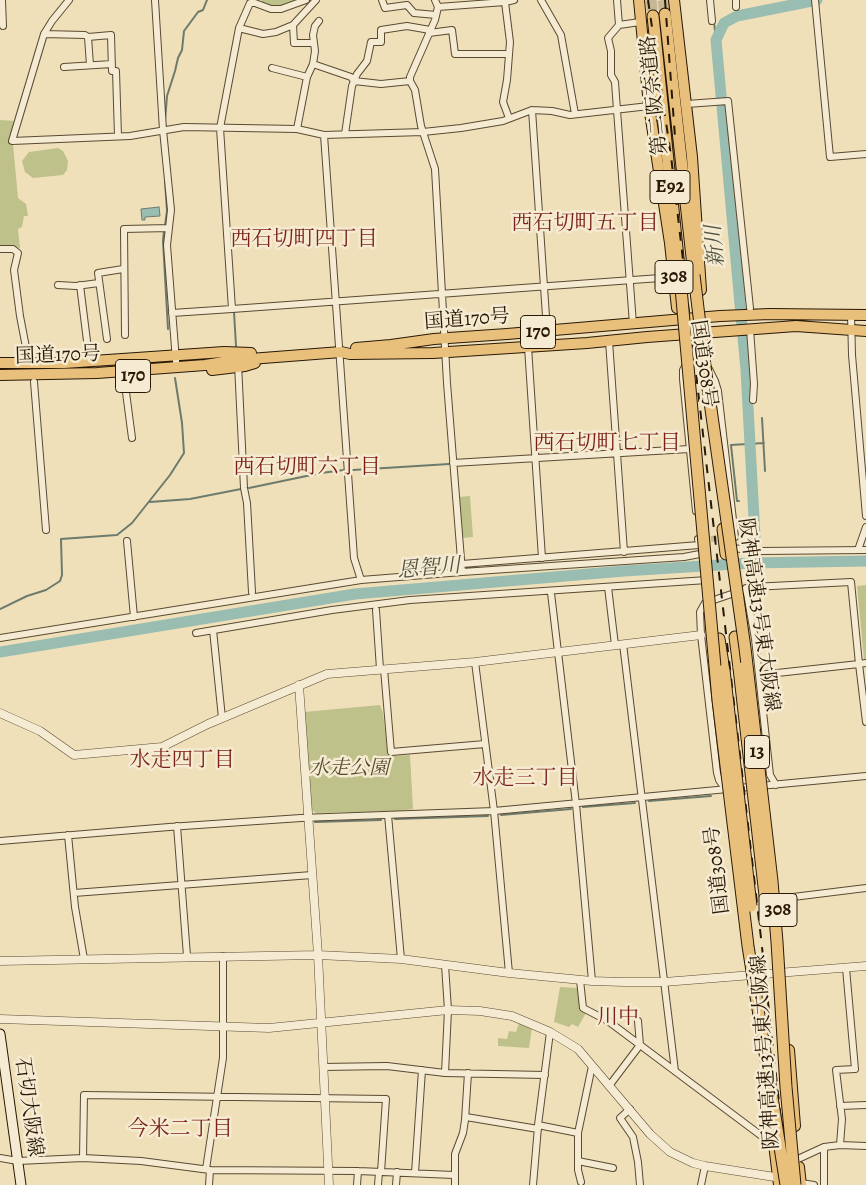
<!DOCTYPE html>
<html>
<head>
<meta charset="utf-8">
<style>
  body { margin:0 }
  canvas { display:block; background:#efe0b9 }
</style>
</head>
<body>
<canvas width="866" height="1185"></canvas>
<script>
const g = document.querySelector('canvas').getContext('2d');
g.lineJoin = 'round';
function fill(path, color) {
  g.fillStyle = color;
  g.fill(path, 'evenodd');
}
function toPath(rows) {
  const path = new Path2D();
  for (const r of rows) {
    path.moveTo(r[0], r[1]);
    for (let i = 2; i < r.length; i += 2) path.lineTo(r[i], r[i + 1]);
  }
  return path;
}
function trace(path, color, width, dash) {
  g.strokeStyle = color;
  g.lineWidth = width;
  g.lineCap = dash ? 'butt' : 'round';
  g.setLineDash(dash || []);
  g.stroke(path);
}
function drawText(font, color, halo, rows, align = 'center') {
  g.font = font + ' Alegreya,"Noto Serif JP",serif';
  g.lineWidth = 5;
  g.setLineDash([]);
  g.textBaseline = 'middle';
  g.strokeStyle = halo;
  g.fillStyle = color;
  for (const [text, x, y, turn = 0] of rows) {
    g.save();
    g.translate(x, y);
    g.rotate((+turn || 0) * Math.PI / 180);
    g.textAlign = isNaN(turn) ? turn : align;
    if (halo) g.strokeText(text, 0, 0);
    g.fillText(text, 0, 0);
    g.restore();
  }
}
const green = toPath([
  [262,0,304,0,281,8,260,4],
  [0,120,15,121,13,144,18,198,26,204,28,216,24,216,22,227,18,229,20,248,0,246],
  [58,148,63,151,68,161,67,170,63,175,33,178,25,172,22,161,29,152],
  [470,496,473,537,462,538,459,497],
  [866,585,866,659,864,659,857,586],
  [380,705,383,713,388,756,410,755,413,809,400,811,316,813,311,809,304,712],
  [560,987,578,988,580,1009,586,1013,578,1027,572,1024,569,1027,554,1022],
  [519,1023,532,1028,529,1048,498,1046,498,1038,507,1039,509,1031,516,1032]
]);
const water = toPath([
  [159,207,160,216,145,217,145,220,142,220,141,209,159,207]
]);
const stream = toPath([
  [714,22,716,40],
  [165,121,167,96,175,71,178,58,182,50,184,31,198,12,203,10,207,0],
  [165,226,167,211,165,181],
  [164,230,163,241,168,329],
  [234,312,236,346],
  [762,418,765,471],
  [353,470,449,464],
  [249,488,321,473,344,470],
  [749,500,753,500],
  [739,501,737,501,731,445,764,443],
  [150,502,190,499,241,489],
  [0,609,27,596,46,590,60,581,62,575,61,539,117,535,132,523,170,475,184,453,182,423,175,378],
  [649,801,711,796],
  [583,807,635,803],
  [501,815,571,809],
  [395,819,488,816],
  [315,822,381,820]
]);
const river = toPath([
  [751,561,755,537,746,370,716,40,724,23,737,16,817,0],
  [0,652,355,594,624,571,751,563,866,561]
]);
const minorTunnel = toPath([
  [702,540,727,537]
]);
const motorwayTunnel = toPath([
  [651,0,653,16],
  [663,0,665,14]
]);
const minor = toPath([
  [2,0,3,26],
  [69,0,52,21,44,34,12,141,130,136,184,127,297,129,324,135,423,132,461,128,503,121,532,110,552,111,570,115,649,106],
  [155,0,163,130,171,210,167,245,176,361],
  [382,0,385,8,407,5,414,13,436,15],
  [541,0,561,35,575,114],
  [617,0,619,25],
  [710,0,712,21],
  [736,0,736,7],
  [815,0,830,157,866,154],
  [438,7,505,2],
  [293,25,294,43,314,43],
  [239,28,250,3,255,3,271,9,281,9,306,0],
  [429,33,452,30,455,54,508,54],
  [44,34,85,35,88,37,90,65],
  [88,37,111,35,112,71,116,71,118,136],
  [313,64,351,77,354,81,381,84,410,81],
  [64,67,112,64],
  [272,68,307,77],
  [687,104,728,101,750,308],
  [532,110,547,331],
  [509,118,503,102,507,80,510,42,505,2,514,0],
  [297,129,307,77,313,64,315,51,313,35,315,26,319,21],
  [345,134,352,86,357,74,367,61,371,42,381,42,381,30,407,26,430,30],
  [324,135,354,558,361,580],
  [0,249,13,249,18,253,14,270,20,316,29,363],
  [58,285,76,286,99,283],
  [80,285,87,341],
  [232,309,674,277],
  [172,313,232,309,220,128,239,28,263,34,276,32,293,25,316,0],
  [851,314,852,355,866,516],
  [633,324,617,110,615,82,611,75,611,51,608,38,619,25,640,22],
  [750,329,754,384,753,400],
  [125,335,124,229,169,228],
  [107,339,98,273,123,269],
  [609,341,624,552],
  [528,347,542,558],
  [238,364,244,488,247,503,252,592],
  [686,365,683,370,683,379,696,511],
  [709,369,715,381,718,391,735,537,733,537],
  [124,377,132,438],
  [34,382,46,530],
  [453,463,689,449],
  [127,541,134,617],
  [732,548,761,551,866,550],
  [858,550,866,527],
  [462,564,699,545,698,539],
  [462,572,684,557,705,553],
  [608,587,615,645],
  [746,588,755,639,770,775,776,785],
  [551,593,576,804,592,981],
  [376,610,380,669],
  [213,630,222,718],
  [196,633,332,610,410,600,707,580],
  [0,638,361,580,462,572,447,383,435,169,421,126,415,90,410,81,410,77,435,20,438,7,435,0],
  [623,644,675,1071],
  [475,662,494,811,509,973],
  [384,669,391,752,485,744],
  [759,675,859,664,866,722],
  [726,790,719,780,717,773,701,635,700,612,705,603,752,587,851,582,859,664,866,663],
  [388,815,401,959],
  [177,826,187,956],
  [68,835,75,907,84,959],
  [0,841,169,827,301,818,494,811,866,776],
  [74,893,312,875],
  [777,899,866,888],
  [445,965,448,1010,445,1073,545,1075],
  [580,980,583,1008,608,1021,775,1146],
  [550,1032,538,1125,578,1133,592,1066],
  [323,1067,387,1066,445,1073],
  [609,1086,640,1045,638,1021],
  [840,1106,866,1105],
  [630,1109,620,1118,633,1137,638,1162,640,1185],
  [466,1117,538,1129],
  [578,1133,578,1170,581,1182],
  [840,1145,842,1119,836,1070,855,1069,846,968],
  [0,1158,18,1161,83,1158,141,1161,210,1170,209,1185],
  [83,1158,84,1095,386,1099,381,1172],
  [798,1159,824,1147,840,1145,866,1146],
  [578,1161,613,1168],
  [206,1169,223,1058,223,956],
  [210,1170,358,1171,454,1175],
  [415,1173,422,1070],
  [801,1183,814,1185],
  [357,1185,358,1171],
  [378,1185,379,1172],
  [396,1185,397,1172],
  [455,1185,455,1154,463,1133,465,1120,468,1073],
  [533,1185,538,1127],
  [701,1185,705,1166],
  [824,1185,824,1147]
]);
const tertiary = toPath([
  [299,685,318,955,329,1185],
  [0,713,40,731,74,755,162,747,208,724,327,674,475,662,701,635],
  [0,961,318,955,401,959,509,973,592,981,624,982,664,982,866,966],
  [0,1019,269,1028,448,1010,480,1011,512,1016,550,1032,578,1049,650,1134,670,1152,693,1163,705,1166,781,1178]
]);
const secondary = toPath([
  [0,1034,21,1185]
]);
const trunk = toPath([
  [639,0,649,106,670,243,677,308],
  [674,0,692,157,701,290],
  [356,348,391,345,434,339,507,334,720,316,770,314,866,315],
  [0,363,64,363,224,352,251,353],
  [212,370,245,366,255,363],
  [0,375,97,373,205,365,237,360,341,352,350,354,433,353,587,343,647,337,796,326,866,331],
  [789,1050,795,1126],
  [774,1144,779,1185],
  [799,1167,801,1185]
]);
const motorway = toPath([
  [665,14,694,275],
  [653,16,680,277],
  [723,529,726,554],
  [735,637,739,668],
  [719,639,724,670]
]);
const rail = toPath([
  [648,0,671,156,761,938,788,1185],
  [665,0,675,137]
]);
const motorwayBridge = toPath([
  [694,275,706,374,745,648,772,881,777,942,786,1087,795,1185],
  [680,277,718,700,748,946,786,1185],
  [739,668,766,904],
  [724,670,751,906]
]);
const shields = [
  [670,187,40],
  [674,277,38],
  [538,332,35],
  [133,376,35],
  [757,752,25],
  [778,910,38]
];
const shieldNames = [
  ["E92",670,187],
  ["308",674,277],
  ["170",538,332],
  ["170",133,376],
  ["13",757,752],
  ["308",778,910]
];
const streetNames = [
  ["第二阪奈道路",655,95,-96],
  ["国道170号",467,320,-4],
  ["国道170号",58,356,-2],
  ["国道308号",703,364,82],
  ["阪神高速13号東大阪線",758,615,82],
  ["国道308号",718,870,-97],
  ["阪神高速13号東大阪線",766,1052,-94],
  ["石切大阪線",28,1107,82]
];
const parkNames = [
  ["水走公園",349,769]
];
const neighbourhoodNames = [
  ["西石切町五丁目",585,224],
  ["西石切町四丁目",304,240],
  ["西石切町七丁目",607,444],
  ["西石切町六丁目",307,468],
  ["水走四丁目",182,761],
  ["水走三丁目",525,779],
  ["川中",618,1018],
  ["今米二丁目",180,1130]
];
const waterNames = [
  ["新川",716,246,-95],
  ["恩智川",429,569,-5]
];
fill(green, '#bfc18b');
fill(water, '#9abdb2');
trace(water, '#6d7b6d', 1);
trace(stream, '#6d7b6d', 2);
trace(river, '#9abdb2', 11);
trace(minorTunnel, '#c7b895', 6, [6, 3]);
trace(motorwayTunnel, '#c7b895', 11, [11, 5.5]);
trace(minor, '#5a4a33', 8);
trace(tertiary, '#5a4a33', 9);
trace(secondary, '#291806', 11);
trace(trunk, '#291806', 12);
trace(motorway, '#291806', 13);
trace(minor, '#f5ebd2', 6);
trace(tertiary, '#f5ebd2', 8);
trace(secondary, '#f5ebd2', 9);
trace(trunk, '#e8c07c', 10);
trace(motorway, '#e8c07c', 11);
trace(rail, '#291806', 2, [9, 9]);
trace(motorwayBridge, '#291806', 13, []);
trace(motorwayBridge, '#e8c07c', 11);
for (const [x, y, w] of shields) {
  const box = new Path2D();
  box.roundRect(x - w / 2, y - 16.5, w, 33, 4);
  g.fillStyle = '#f5ebd2';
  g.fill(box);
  trace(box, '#291806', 1);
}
drawText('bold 19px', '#291806', null, shieldNames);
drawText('20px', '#291806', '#f5ebd2', streetNames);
drawText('italic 20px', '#564b2e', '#f5ebd2', parkNames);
drawText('21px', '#7a1f14', '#f5ebd2', neighbourhoodNames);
drawText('italic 21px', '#515242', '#f5ebd2', waterNames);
</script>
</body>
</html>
